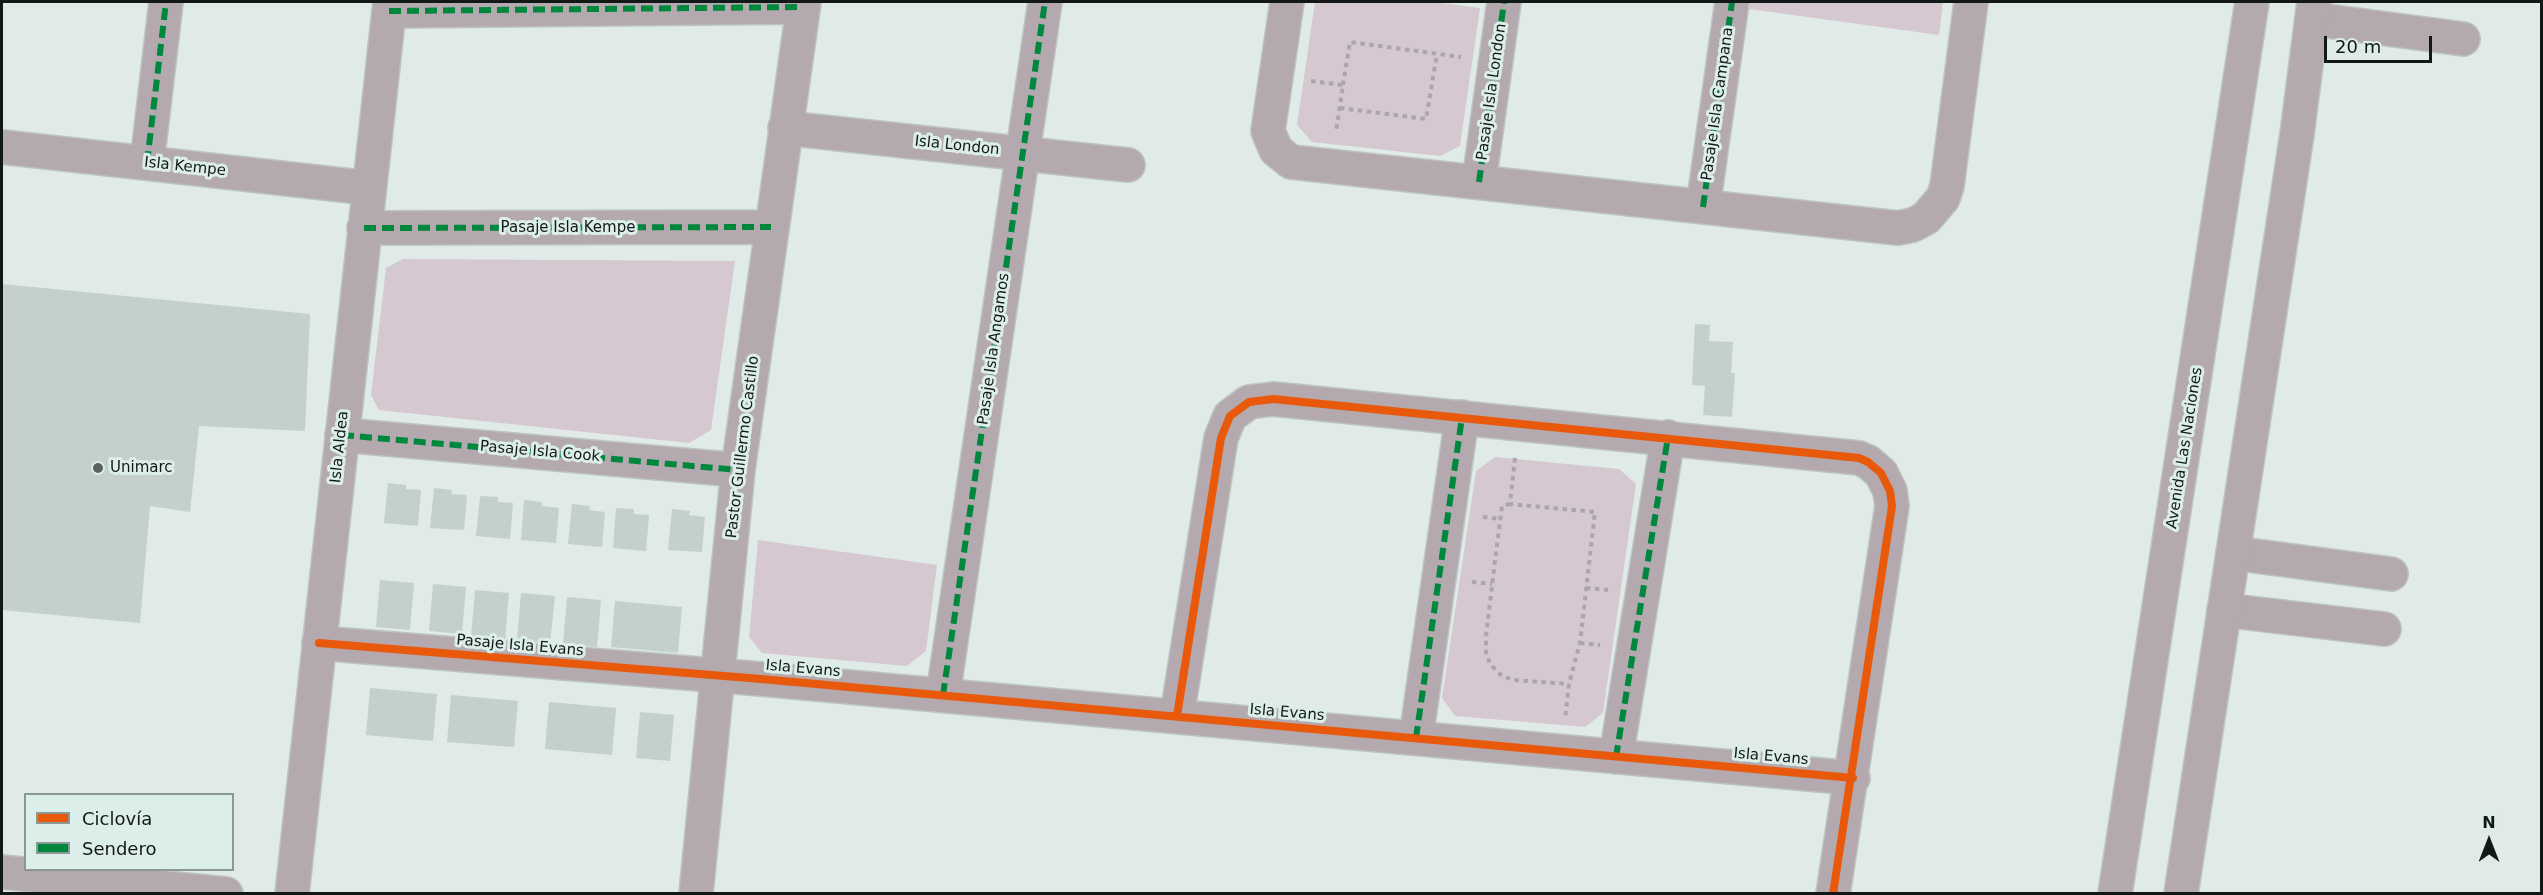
<!DOCTYPE html>
<html>
<head>
<meta charset="utf-8">
<style>
  body { margin:0 }
  #map { position:relative; width:2543px; height:895px; overflow:hidden; background:#e0eae7; font-family:"DejaVu Sans",sans-serif }
  canvas { display:block }
  .frame { position:absolute; inset:0; border:3px solid #121816; pointer-events:none }
  .legend { position:absolute; left:24px; top:793px; width:210px; height:78px; box-sizing:border-box; background:#dceee9; border:2px solid #8b9895; margin:0; padding:8px 10px; list-style:none; font-size:18px; color:#121816 }
  .legend li { display:flex; align-items:center; gap:12px; height:30px }
  .legend b { width:30px; border:2px solid #8b9895 }
  .north { position:absolute; left:2459px; top:811px; width:60px; height:60px; -webkit-text-stroke:4px #dceee9; paint-order:stroke; rotate:0deg; font-size:16px; font-weight:700; line-height:24px; text-align:center; color:#121816 }
  .north::after { content:''; display:block; margin:auto; width:21px; height:27px; background:#121816; clip-path:polygon(50% 0,100% 100%,50% 72%,0 100%) }
  .scale { position:absolute; left:2324px; top:36px; width:108px; height:27px; box-sizing:border-box; border:3px solid #121816; border-top:0; padding-left:8px; font-size:18px; line-height:21px; white-space:nowrap; color:#121816; -webkit-text-stroke:4px #dceee9; paint-order:stroke }
</style>
</head>
<body>
<div id="map">
<canvas width="2543" height="895"></canvas>
<div class="frame"></div>
<ul class="legend">
<li><b style="height:8px;background:#e8590c"></b>Ciclovía</li>
<li><b style="height:8px;background:#00873e"></b>Sendero</li>
</ul>
<div class="north">N</div>
<div class="scale">20 m</div>
</div>
<script>
const g = document.querySelector('canvas').getContext('2d');
g.lineJoin = 'round';
function fill(path, color) {
  g.fillStyle = color;
  g.fill(path, 'evenodd');
}
function toPath(rows) {
  const path = new Path2D();
  for (const r of rows) {
    path.moveTo(r[0], r[1]);
    for (let i = 2; i < r.length; i += 2) path.lineTo(r[i], r[i + 1]);
  }
  return path;
}
function trace(path, color, width, dash) {
  g.strokeStyle = color;
  g.lineWidth = width;
  g.lineCap = dash ? 'butt' : 'round';
  g.setLineDash(dash || []);
  g.stroke(path);
}
function drawText(font, color, halo, rows, align = 'center') {
  g.font = font + ' "DejaVu Sans",sans-serif';
  g.lineWidth = 6;
  g.setLineDash([]);
  g.textBaseline = 'middle';
  g.strokeStyle = halo;
  g.fillStyle = color;
  for (const [text, x, y, turn = 0] of rows) {
    g.save();
    g.translate(x, y);
    g.rotate((+turn || 0) * Math.PI / 180);
    g.textAlign = isNaN(turn) ? turn : align;
    if (halo) g.strokeText(text, 0, 0);
    g.fillText(text, 0, 0);
    g.restore();
  }
}
const green = toPath([
  [1315,2,1435,2,1480,8,1460,146,1440,156,1312,142,1297,125],
  [1750,2,1943,2,1939,35,1749,9],
  [403,259,735,261,711,430,689,443,379,410,371,395,386,268],
  [1495,457,1619,469,1636,484,1603,713,1585,727,1455,716,1442,698,1476,471],
  [758,540,937,565,926,651,907,666,762,653,749,637]
]);
const building = toPath([
  [2,284,310,314,305,431,199,426,190,512,150,506,140,623,2,610],
  [1695,324,1710,325,1709,341,1733,342,1731,373,1735,373,1732,417,1703,415,1705,386,1692,385],
  [388,483,406,485,406,489,421,490,418,526,384,523],
  [434,488,452,490,451,494,467,495,464,530,430,528],
  [480,496,498,497,498,502,513,503,510,539,476,536],
  [524,500,542,502,542,506,559,508,556,543,521,540],
  [572,504,590,506,589,510,605,512,602,547,568,544],
  [616,508,634,509,634,514,649,515,646,551,613,548],
  [672,509,690,511,689,515,705,517,702,552,668,550],
  [380,580,414,583,410,630,376,627],
  [433,584,466,587,462,634,429,631],
  [475,590,509,593,505,640,471,637],
  [521,593,555,596,550,643,517,640],
  [567,597,601,600,597,647,563,644],
  [615,601,682,607,678,653,611,647],
  [370,688,437,694,433,741,366,735],
  [451,695,518,701,514,747,447,742],
  [549,702,616,708,612,755,545,749],
  [640,712,674,715,670,761,636,758]
]);
const path = toPath([
  [1311,81,1343,85,1336,132],
  [1343,85,1350,42,1461,57],
  [1340,108,1426,119,1437,54],
  [1515,458,1510,504,1595,512,1580,643,1569,684,1565,719],
  [1510,504,1502,506,1496,553,1486,636,1486,652,1490,664,1502,676,1513,680,1569,684],
  [1483,517,1500,519],
  [1472,582,1492,584],
  [1586,588,1608,590],
  [1580,643,1600,645]
]);
const minor = toPath([
  [1287,2,1268,131,1276,150,1291,162,1898,228,1913,225,1926,218,1943,198,1947,186,1971,2],
  [389,11,803,7],
  [2312,19,2463,39],
  [785,128,1128,165],
  [2,147,369,188],
  [147,163,166,2],
  [1479,182,1504,2],
  [1703,207,1732,2],
  [364,228,771,227],
  [342,435,738,470],
  [2233,553,2391,574],
  [2224,610,2384,629],
  [319,643,761,679,1853,778],
  [943,695,1045,2],
  [1177,716,1221,438,1230,416,1249,402,1273,399,1859,458,1868,462,1881,473,1890,491,1892,506,1833,894],
  [1416,738,1462,417],
  [1616,757,1668,437],
  [292,894,390,2],
  [696,894,738,470,804,2]
]);
const tertiary = toPath([
  [2,872,226,894],
  [2115,894,2252,2],
  [2181,894,2297,134,2314,2]
]);
const quiet = toPath([
  [389,11,803,7],
  [147,163,166,2],
  [1479,182,1504,2],
  [1703,207,1732,2],
  [364,228,771,227],
  [342,435,738,470],
  [943,695,1045,2],
  [1416,738,1462,417],
  [1616,757,1668,437]
]);
const cycleway = toPath([
  [319,643,761,679,1853,778],
  [1177,716,1221,438,1230,416,1249,402,1273,399,1859,458,1868,462,1881,473,1890,491,1892,506,1833,894]
]);
const markers = [
  [98,468,6,"#5a625f"]
];
const streetNames = [
  ["Pasaje Isla London",1492,92,-82],
  ["Pasaje Isla Campana",1718,104,-82],
  ["Isla London",957,146,6],
  ["Isla Kempe",185,167,6],
  ["Pasaje Isla Kempe",568,228],
  ["Pasaje Isla Angamos",994,349,-82],
  ["Isla Aldea",340,447,-84],
  ["Pastor Guillermo Castillo",743,447,-83],
  ["Avenida Las Naciones",2185,448,-81],
  ["Pasaje Isla Cook",540,452,5],
  ["Pasaje Isla Evans",520,646,5],
  ["Isla Evans",803,669,5],
  ["Isla Evans",1287,713,5],
  ["Isla Evans",1771,757,5]
];
const poiNames = [
  ["Unimarc",110,468]
];
fill(green, '#d6c8d0');
fill(building, '#c3d0cd');
trace(minor, '#bcc3c1', 36);
trace(tertiary, '#bcc3c1', 36);
trace(path, '#aaa6a9', 4, [4.5, 4.5]);
trace(minor, '#b3a9af', 33);
trace(tertiary, '#b3a9af', 33);
trace(quiet, '#00873e', 6, [12, 6]);
trace(cycleway, '#e8590c', 8);
for (const [x, y, r, color] of markers) {
  const dot = new Path2D();
  dot.arc(x, y, r, 0, 2 * Math.PI);
  g.fillStyle = color;
  g.fill(dot);
  trace(dot, '#dceee9', 2);
}
drawText('15px', '#121816', '#dceee9', streetNames);
drawText('15px', '#121816', '#dceee9', poiNames, 'left');
</script>
</body>
</html>
